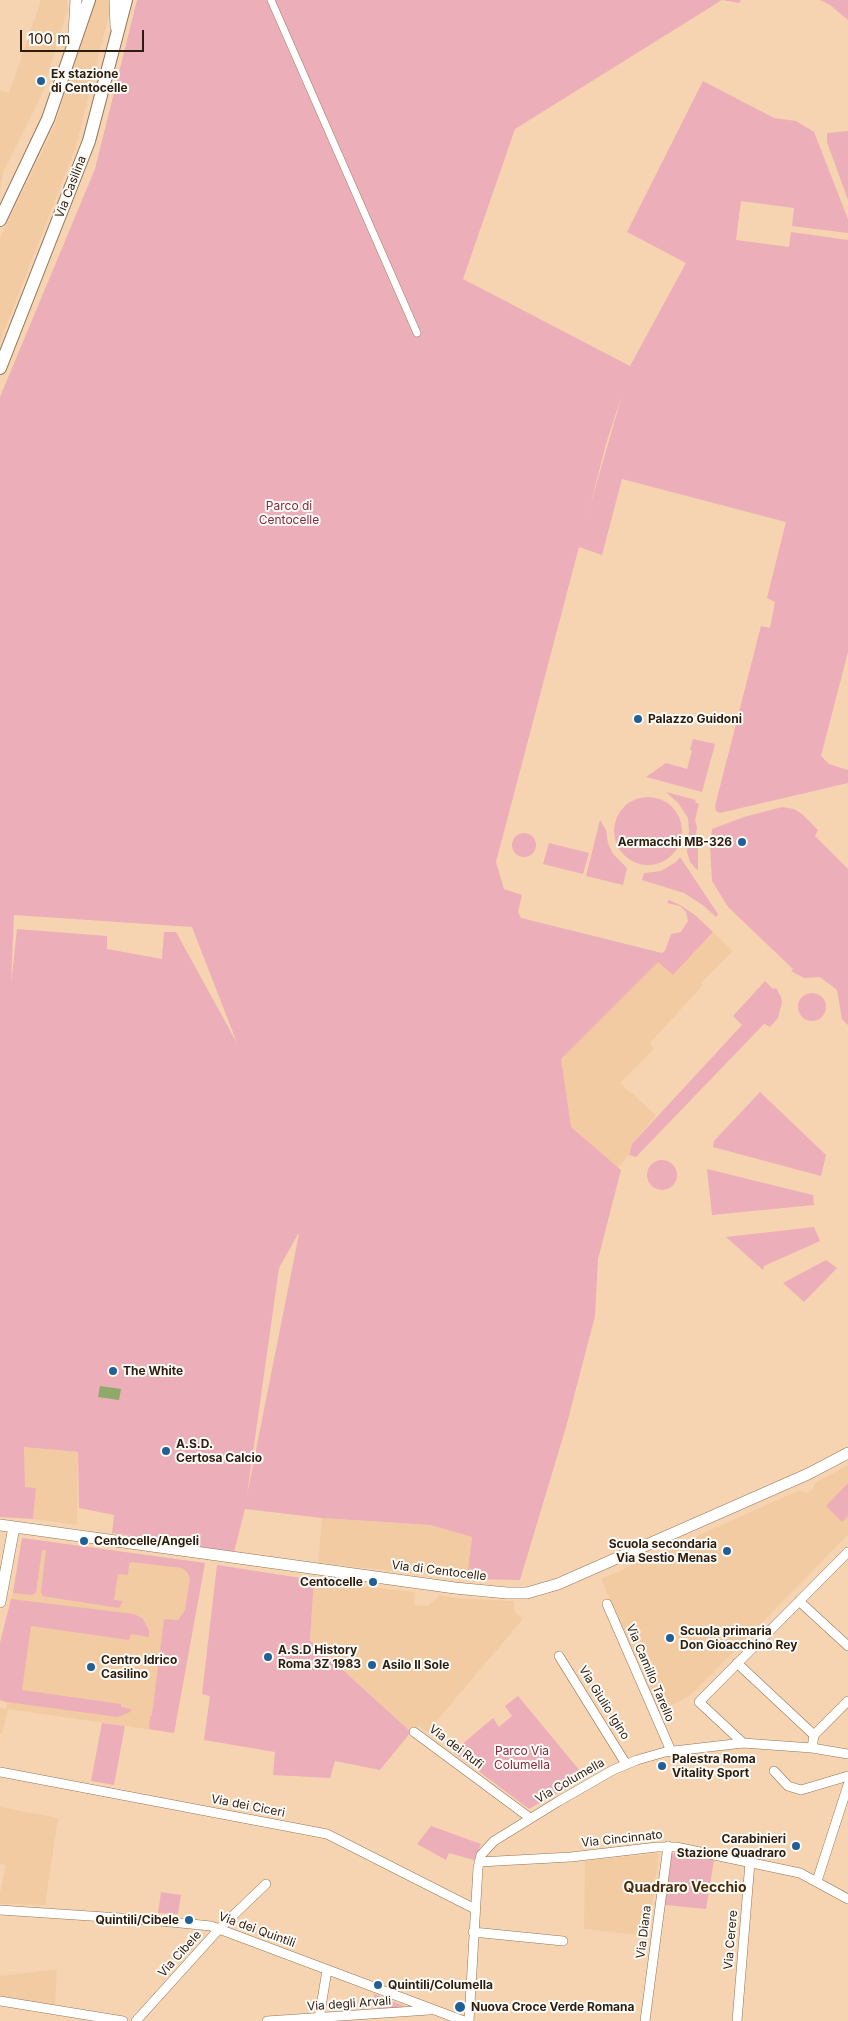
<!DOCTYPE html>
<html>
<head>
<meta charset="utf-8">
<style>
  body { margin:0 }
  #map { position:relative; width:848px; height:2021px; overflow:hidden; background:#f6d4b1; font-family:Inter,sans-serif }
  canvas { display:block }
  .scale { position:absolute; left:20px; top:30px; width:124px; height:22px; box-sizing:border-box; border:2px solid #2b1e11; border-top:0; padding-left:6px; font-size:15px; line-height:18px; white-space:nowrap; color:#2b1e11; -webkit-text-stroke:4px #fefbf7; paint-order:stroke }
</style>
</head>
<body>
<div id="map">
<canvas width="848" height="2021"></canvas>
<div class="scale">100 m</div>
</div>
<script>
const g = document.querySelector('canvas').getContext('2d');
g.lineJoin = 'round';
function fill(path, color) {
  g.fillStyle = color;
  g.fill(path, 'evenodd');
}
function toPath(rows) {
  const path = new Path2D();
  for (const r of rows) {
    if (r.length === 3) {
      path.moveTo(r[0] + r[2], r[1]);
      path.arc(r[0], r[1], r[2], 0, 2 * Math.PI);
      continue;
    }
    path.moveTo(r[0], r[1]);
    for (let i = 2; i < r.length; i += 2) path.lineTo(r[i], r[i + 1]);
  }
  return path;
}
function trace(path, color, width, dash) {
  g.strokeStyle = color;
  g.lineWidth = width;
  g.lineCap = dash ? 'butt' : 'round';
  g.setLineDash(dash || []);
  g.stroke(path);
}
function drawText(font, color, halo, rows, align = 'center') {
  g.font = font + ' Inter,sans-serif';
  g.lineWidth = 4;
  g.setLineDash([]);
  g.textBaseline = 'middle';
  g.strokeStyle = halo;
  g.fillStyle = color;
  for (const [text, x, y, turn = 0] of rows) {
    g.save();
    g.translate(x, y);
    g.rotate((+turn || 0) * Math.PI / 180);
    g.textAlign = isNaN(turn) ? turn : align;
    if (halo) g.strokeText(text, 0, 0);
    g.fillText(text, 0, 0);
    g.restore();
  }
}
const built = toPath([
  [41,0,67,0,68,9,42,95,3,173,0,190,0,90,9,93],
  [94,0,109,0,109,15,76,147,0,342,0,238,55,125],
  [713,932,733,951,701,983,703,985,650,1043,654,1049,620,1083,656,1115,632,1144,629,1155,618,1168,571,1127,560,1059,658,961,673,975],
  [24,1447,78,1452,77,1525,33,1519,36,1488,25,1488],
  [848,1465,848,1535,691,1695,658,1712,601,1579,800,1490,806,1493,812,1490,815,1483],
  [322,1518,430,1525,472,1537,467,1579,318,1563],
  [22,1538,205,1563,174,1733,8,1709,2,1734,0,1733,0,1708,6,1709,7,1703,0,1700,0,1643,13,1593],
  [314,1580,323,1585,330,1585,334,1583,415,1592,414,1605,427,1606,441,1595,454,1598,514,1601,514,1611,523,1619,427,1732,418,1726,411,1732,310,1639],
  [0,1807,58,1818,45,1905,0,1904,0,1893,6,1865,0,1864],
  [659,1853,648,1936,584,1929,585,1861],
  [57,1969,55,2005,0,1999,0,1976]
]);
const green = toPath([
  [137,0,741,0,739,3,722,0,515,129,463,279,630,366,686,263,627,232,703,81,774,118,796,121,814,132,848,219,848,233,792,226,794,208,741,201,736,240,789,247,791,232,848,240,848,652,821,756,829,764,848,770,848,783,720,813,716,811,715,806,761,626,770,628,775,602,767,598,786,522,622,479,602,555,579,547,496,862,504,889,522,895,518,912,521,918,662,953,665,951,671,934,681,932,688,921,686,912,680,906,667,903,669,900,680,905,695,915,713,932,673,975,658,962,561,1059,571,1127,621,1170,598,1259,595,1316,566,1427,520,1580,467,1579,472,1537,430,1525,322,1518,245,1509,234,1552,112,1533,114,1515,79,1508,78,1452,24,1447,25,1487,36,1488,33,1519,0,1517,0,397,95,169],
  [623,392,588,513,588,514,606,444],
  [14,915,192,927,237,1043,176,932,164,932,162,959,107,949,107,936,17,929,11,984],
  [298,1234,299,1234,247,1495,279,1268],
  [820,0,848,0,848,20,830,5],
  [848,131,848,200,827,142,827,133],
  [693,739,715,744,702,792,646,777,666,763,687,769,692,751,690,750],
  [666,792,696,800,695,802,699,804,695,820,697,827,695,843,698,844,698,869,697,870,690,862,687,852,689,830,688,818,679,804],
  [648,831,34],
  [782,807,794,809,802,814,818,830,815,836,848,869,848,1025,842,1019,837,990,820,977,804,978,791,971,793,969,728,907,712,881,710,846,712,829,744,817],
  [600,820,606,830,608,843,613,854,627,868,623,885,586,876],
  [524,845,12],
  [549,843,589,853,583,874,543,864],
  [680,857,718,914,716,917,704,906,684,893,642,880,644,873,661,871,676,862],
  [765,981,773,989,776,988,781,997,782,1002,778,1018,770,1027,764,1024,636,1157,629,1155,632,1144,742,1025,733,1016],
  [812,1007,14],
  [760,1092,826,1155,821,1176,713,1147,714,1141],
  [662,1175,15],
  [707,1169,813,1195,814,1205,712,1215],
  [814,1227,820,1241,764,1266,763,1270,726,1237],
  [826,1260,837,1268,804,1302,783,1283],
  [848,1483,848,1516,842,1522,826,1506],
  [22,1538,205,1563,174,1733,149,1729,150,1717,152,1715,164,1619,178,1620,185,1610,190,1578,187,1572,182,1568,131,1562,129,1564,128,1575,118,1574,114,1600,123,1601,119,1608,48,1597,43,1596,41,1592,46,1550,42,1550,36,1593,31,1595,13,1593],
  [217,1565,314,1580,310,1640,411,1732,380,1770,335,1761,330,1778,273,1775,275,1752,204,1740,210,1696,202,1694],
  [11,1599,134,1614,142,1618,149,1630,149,1637,131,1634,129,1640,31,1626,22,1690,121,1704,121,1707,131,1709,130,1712,118,1717,7,1702,0,1700,0,1643],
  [518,1696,585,1777,529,1809,453,1752,493,1718,499,1727,512,1716,505,1706],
  [102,1723,125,1726,114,1785,91,1781],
  [431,1826,481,1844,474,1860,449,1853,446,1860,417,1844],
  [672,1853,714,1860,706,1909,665,1905],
  [161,1892,181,1895,178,1914,158,1913],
  [374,1994,404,2006,403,2010,379,2011,379,2005,374,2004]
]);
const water = toPath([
  [100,1386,121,1389,119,1400,98,1397]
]);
const pedestrian = toPath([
  [271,0,417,333]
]);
const minor = toPath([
  [799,1601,848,1646],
  [607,1604,671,1751],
  [559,1656,626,1764],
  [737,1663,814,1735],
  [414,1732,530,1818],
  [743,1743,699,1702,848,1552],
  [812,1748,814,1735,848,1701],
  [774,1771,788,1786,801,1790,848,1776],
  [0,1772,327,1834,475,1909],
  [479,1862,571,1857,657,1847,676,1847,800,1873,848,1899],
  [817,1881,848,1785],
  [0,1910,150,1920,211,1926,464,2021],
  [473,1932,563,1941],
  [0,2001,123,2021],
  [319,2019,327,1970],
  [136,2021,220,1928,266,1884],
  [267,2021,429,2010],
  [469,2021,478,1868,481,1855,494,1841,559,1801,613,1770,637,1760,665,1752,743,1743,812,1748,848,1754],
  [645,2021,668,1846],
  [737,2021,750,1862]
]);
const tertiary = toPath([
  [115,0,116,27],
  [74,33,76,0],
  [0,1525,455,1588,507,1593,527,1593,558,1584,808,1474,848,1453],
  [0,1602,14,1527]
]);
const secondary = toPath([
  [0,220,48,119,89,0],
  [0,368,89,141,126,0]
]);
const markers = [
  [41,81,5,"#1f6197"],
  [638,719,5,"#1f6197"],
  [742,842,5,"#1f6197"],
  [113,1371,5,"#1f6197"],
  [166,1451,5,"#1f6197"],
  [84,1541,5,"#1f6197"],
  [727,1551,5,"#1f6197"],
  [373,1582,5,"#1f6197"],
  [670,1638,5,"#1f6197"],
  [268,1657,5,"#1f6197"],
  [372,1665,5,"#1f6197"],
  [91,1667,5,"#1f6197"],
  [662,1766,5,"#1f6197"],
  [796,1846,5,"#1f6197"],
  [189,1920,5,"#1f6197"],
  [378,1985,5,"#1f6197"],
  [460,2007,6,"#1f6197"]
];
const poiNames = [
  ["Ex stazione",51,74],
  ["di Centocelle",51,88],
  ["Palazzo Guidoni",648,719],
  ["Aermacchi MB-326",732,842,"right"],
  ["The White",123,1371],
  ["A.S.D.",176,1444],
  ["Certosa Calcio",176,1458],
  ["Centocelle/Angeli",94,1541],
  ["Scuola secondaria",717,1544,"right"],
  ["Via Sestio Menas",717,1558,"right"],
  ["Centocelle",363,1582,"right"],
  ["Scuola primaria",680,1631],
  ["Don Gioacchino Rey",680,1645],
  ["A.S.D History",278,1650],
  ["Roma 3Z 1983",278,1664],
  ["Centro Idrico",101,1660],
  ["Casilino",101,1674],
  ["Asilo Il Sole",382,1665],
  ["Palestra Roma",672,1759],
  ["Vitality Sport",672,1773],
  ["Carabinieri",786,1839,"right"],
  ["Stazione Quadraro",786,1853,"right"],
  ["Quintili/Cibele",179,1920,"right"],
  ["Quintili/Columella",388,1985],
  ["Nuova Croce Verde Romana",471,2007]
];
const streetNames = [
  ["Via Casilina",71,187,-69],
  ["Via di Centocelle",439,1571,7],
  ["Via Camillo Tarello",650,1673,67],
  ["Via Giulio Igino",604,1703,58],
  ["Via dei Rufi",456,1747,37],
  ["Via Columella",570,1781,-30],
  ["Via dei Ciceri",248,1806,11],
  ["Via Cincinnato",622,1839,-6],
  ["Via dei Quintili",257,1930,20],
  ["Via Diana",644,1932,-83],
  ["Via Cerere",731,1940,-85],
  ["Via Cibele",180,1954,-48],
  ["Via degli Arvali",349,2004,-4]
];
const parkNames = [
  ["Parco di",289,506],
  ["Centocelle",289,520],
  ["Parco Via",522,1751],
  ["Columella",522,1765]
];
const neighbourhoodNames = [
  ["Quadraro Vecchio",685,1888]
];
fill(built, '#f3cba2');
fill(green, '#ecaeb9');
fill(water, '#8ea969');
trace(pedestrian, '#947555', 8);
trace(minor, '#947555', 10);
trace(tertiary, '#947555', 12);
trace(secondary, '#947555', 14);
trace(pedestrian, '#fff', 7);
trace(minor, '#fff', 9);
trace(tertiary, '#fff', 11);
trace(secondary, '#fff', 12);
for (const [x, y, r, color] of markers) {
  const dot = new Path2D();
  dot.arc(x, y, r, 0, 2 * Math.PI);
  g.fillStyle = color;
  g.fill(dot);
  trace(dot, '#fefbf7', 2);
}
drawText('bold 12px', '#2b1e11', '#fefbf7', poiNames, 'left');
drawText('12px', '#2b1e11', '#fefbf7', streetNames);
drawText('12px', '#822941', '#fefbf7', parkNames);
drawText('bold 14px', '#492e0e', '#fefbf7', neighbourhoodNames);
</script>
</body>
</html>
